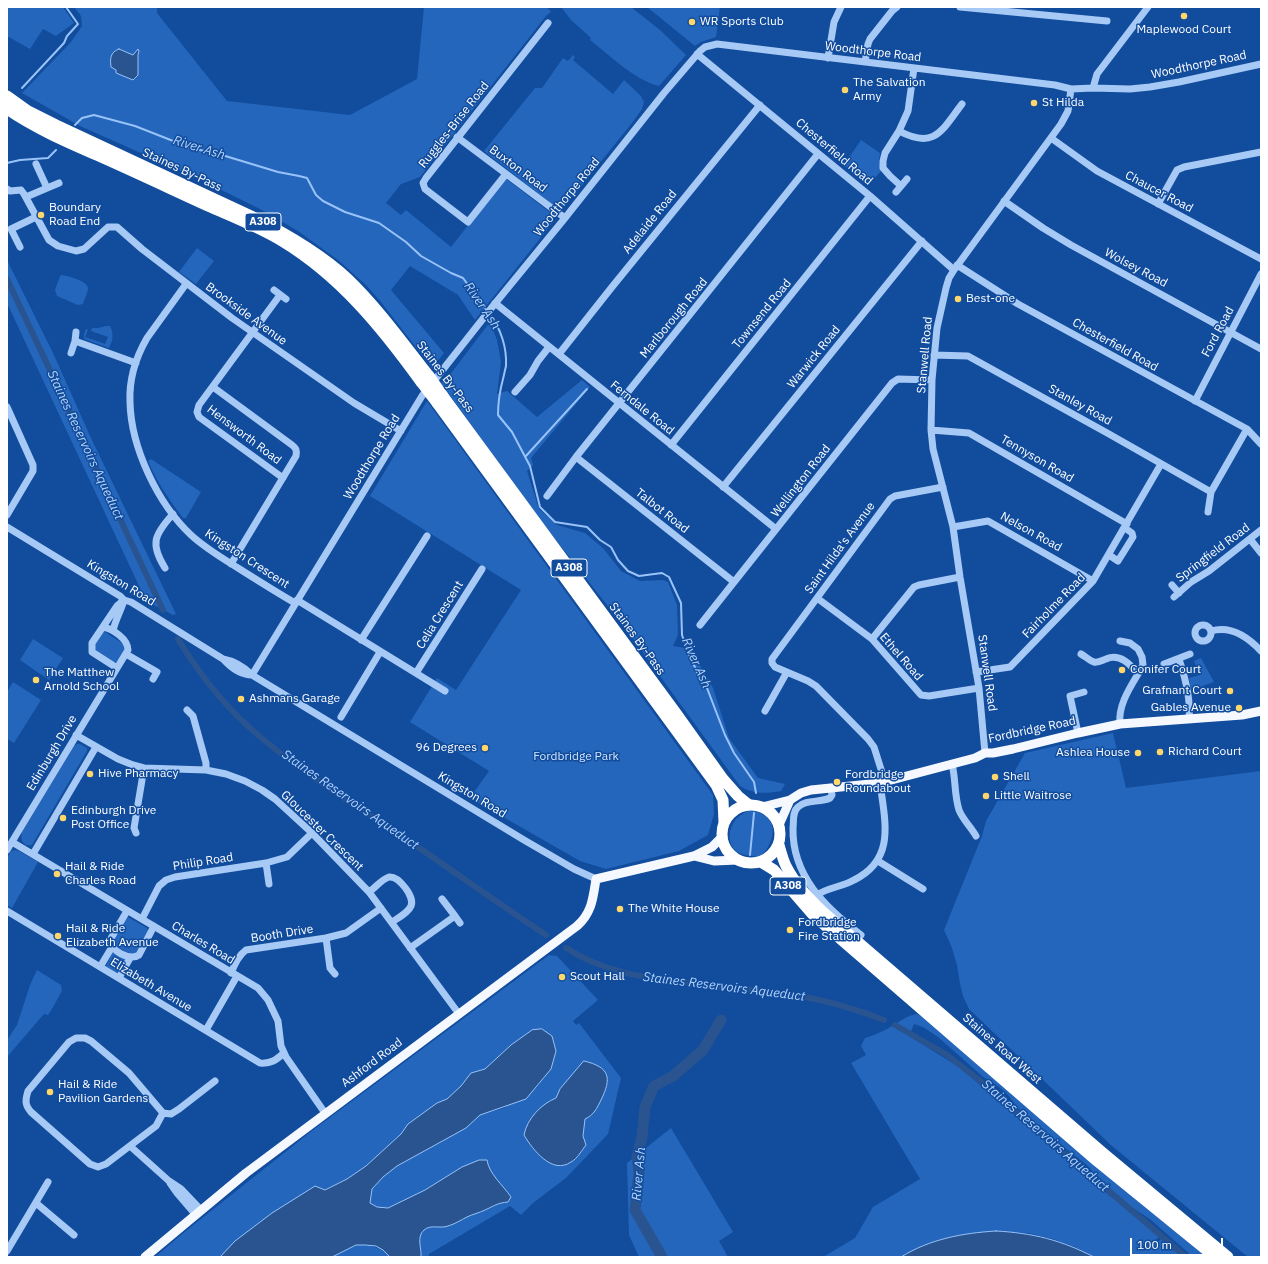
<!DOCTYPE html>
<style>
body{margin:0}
#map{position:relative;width:1268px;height:1264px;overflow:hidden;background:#114c9d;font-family:"IBM Plex Sans",sans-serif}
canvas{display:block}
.frame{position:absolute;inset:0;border:8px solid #fff;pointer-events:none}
.scale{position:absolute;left:1130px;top:1238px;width:93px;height:18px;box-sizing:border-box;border:2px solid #fff;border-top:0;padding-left:5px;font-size:12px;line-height:14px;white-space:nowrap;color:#fff;-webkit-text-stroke:3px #114c9d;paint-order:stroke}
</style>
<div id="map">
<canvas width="1268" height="1264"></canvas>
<div class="frame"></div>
<div class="scale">100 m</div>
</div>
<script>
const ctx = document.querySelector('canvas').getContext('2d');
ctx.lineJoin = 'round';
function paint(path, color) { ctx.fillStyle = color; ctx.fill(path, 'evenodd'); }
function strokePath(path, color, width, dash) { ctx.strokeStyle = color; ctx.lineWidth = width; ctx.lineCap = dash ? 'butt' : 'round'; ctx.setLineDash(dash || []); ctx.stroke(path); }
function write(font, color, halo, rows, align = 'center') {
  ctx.font = font + ' "IBM Plex Sans",sans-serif'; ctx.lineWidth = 3; ctx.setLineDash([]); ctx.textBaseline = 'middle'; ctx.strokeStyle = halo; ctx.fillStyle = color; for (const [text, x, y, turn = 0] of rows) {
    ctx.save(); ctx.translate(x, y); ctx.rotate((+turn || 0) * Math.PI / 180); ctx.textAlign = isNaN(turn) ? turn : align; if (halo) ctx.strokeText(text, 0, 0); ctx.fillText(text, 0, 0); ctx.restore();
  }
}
paint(new Path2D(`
 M7,7h56l11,16 -18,13 -13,-7 -13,20 -23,-13z
 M74,7h83v6l70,88 123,14 67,-36 7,-72h123l4,5 -5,4 -126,161 -19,7 -15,19 15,12 5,-5 45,37 54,-69 47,36 2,7 -79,99 -17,-25 -48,-29 -19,24 53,63 -12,15 -51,-66 -15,-17 -28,-25 -40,-29 -38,-22 -65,-32 -115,-51 -58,-33 49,-51 11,-16 -1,-10z
 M561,7h70l29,23 26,25 -27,31c-23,-5 -51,-32 -69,-46l1,-2 -20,-18z
 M647,7h73l-4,30 -15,5 -6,4z
 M573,55l2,2 -2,3 40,34 11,-14 17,16 3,6 -2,7 -10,14 -66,82 -10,2 -72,-56 51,-63h7l21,-30 5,3z
 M861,140l19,13 -1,7 2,11 -13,15 -24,-21z
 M197,248l17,13 -18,23 -17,-12z
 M7,260l46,93 38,85 85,176 -3,1 -27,-14 -139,-298z
 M62,275c6,1 26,6 26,13 0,5 -4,12 -5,16l-5,1 -21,-9 -2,-6 5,-14z
 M490,322l7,18 4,22 -4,32 10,-3 30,26 45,-37 8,7 -59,71 2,7 -6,6 12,38 18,16 28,8 18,15 18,23 19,10 23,-1 5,2 9,23 1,30 -5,11 18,3 22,39 16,50 29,40 27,6 -4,7c-15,3 -28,3 -41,-5l-115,-158 -91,-116 -93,-129 11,-11z
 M106,326h4c4,8 3,14 -1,22l-25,-9v-5l2,-5 2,1 -3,7 20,7 3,-7 -17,-6 1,-3h6z
 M427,401l286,394 1,19 -6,21 -29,16 -73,18 -26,-8 -110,-63 19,-27 -79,-49 27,-44 19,12 65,-100 -151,-94z
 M151,459l50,33 -15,26h-3c-14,-18 -26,-36 -35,-57z
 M105,632l20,13 1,3 -8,14h-5l-18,-10 -1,-6 8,-13z
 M33,639l30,19 -14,22 -29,-20z
 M1201,658l13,24 -23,8 -2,-12 11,-3 -6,-14z
 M13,682l28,18 -27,43 -7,-4v-47z
 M1113,733l13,55 135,-17v486h-13l-136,-111 -143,-137 -6,-13 -3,-12 -3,-19 -5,-17 -8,-18 38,-94 4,-15 39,-68z
 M77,744h3l7,4v3l-55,94c-9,2 -12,-5 -10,-13l52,-86z
 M749,810c4,1 11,2 15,5 16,10 7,32 -4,42 -6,-1 -15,-1 -21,-4 -13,-8 -11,-24 -3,-34 3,-3 8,-6 13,-9z
 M16,850l3,1 19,11 -26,46 -5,-3v-47l4,-7z
 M126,916l21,12 1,4 -12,22 -5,1 -18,-10v-6z
 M113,952l11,6 1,3 -8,12 -11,-7z
 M549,955l8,1 41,44 -25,21 3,4 3,-2 42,55 -13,56 -42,44 -33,25 -12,12 -11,-9 -81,48v3h-8c1,-8 -5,-20 3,-27 7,-6 16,-1 24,-4 7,-2 13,-6 19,-9 6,-3 12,-4 18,-7 9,-4 12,-7 23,-8l3,-6c-9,-10 -22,-22 -24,-36l-25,7 -37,23 -37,18 -11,-1 -7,-4 2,-14 11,-12 14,-11 69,-38 14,-13 24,-7 32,-20 15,-19 5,-18 -4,-15 -20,-6 -21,15 -26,24 -14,4 -10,13 -14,14 -10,3 -29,21 -7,10 -35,32 -19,13 -23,11 -9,-4 -43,27 -52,44h-65l32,-27 126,-100z
 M37,970l24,15 1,6c-5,8 -8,16 -14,24l-4,-1 -37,43v-17l10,-15 13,-40z
 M917,1014l8,4 193,166 89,73h-14l-42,-37 -18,-12 -26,-22 -14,-13 -3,-5 -7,-6 -37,-29 -29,-26 -9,-12 -9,-8 -17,-11 -44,-39 -15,-10 -9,-3 -5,12 50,31 152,130 5,2 44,37 -4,4 2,2 4,-4 22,19h-90l-19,-10 -22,-8 -25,-6 -32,-2 -23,2 -22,4 -13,3 -37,17h-78l32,-19 18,-31 47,-28 -69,-116 15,-8 -5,-9 4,-8c6,-2 12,-4 18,-7 11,-5 21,-15 34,-17z
 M671,1128l62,104 -14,9 9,16h-89l-10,-22 -2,-72z
 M356,1245c13,0 25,1 34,12h-58z`), '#2466bc');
const water = new Path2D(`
 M119,49l14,6 5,-6 1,2 -1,4v20l-5,5 -17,-7v-3l-5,-3c-1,-8 -1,-15 8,-18z
 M542,1029l10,7 4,15 -5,18 -25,30 -46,16 -14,13 -69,38 -14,11 -11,12 -2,14 7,4 11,1 37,-18 37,-23 17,-7h8c2,14 16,25 24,37l-3,5c-11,1 -14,4 -23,8 -6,3 -12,4 -18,7 -6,3 -12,7 -19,9 -8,3 -17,-2 -24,4 -8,7 -2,19 -3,27h-31l-7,-7 -7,-4 -11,-1h-9l-24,12h-112l15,-16 37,-28 43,-27 10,4 22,-11 19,-13 35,-32 7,-10 29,-21 10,-4 14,-13 10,-13 14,-4 26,-24 21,-15z
 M584,1061c26,6 28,17 17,39 -4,8 -7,15 -16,19l-2,17 3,9c-4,5 -9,14 -15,17 -19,13 -38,-12 -47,-27 3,-16 17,-31 32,-37l4,-9z
 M996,1231c37,2 65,9 98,26h-193c29,-18 62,-24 95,-26z`);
paint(water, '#295490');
strokePath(water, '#99c3f8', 1);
strokePath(new Path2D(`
 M22,88l42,-45 3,-7 11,-12 -12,-17
 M75,125l7,-7 12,-3 41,11 56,22 31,7 56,17 21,4 8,2 9,17 7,6 22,11 34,11 27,19 15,14 30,17 12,5 24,33
 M7,163l13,-3 28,-2 8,-8
 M489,314c12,14 18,34 17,52 -1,4 -2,9 -3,13 -3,11 -5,24 -5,36l14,17 18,34 10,41 15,15 32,5 13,13 11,7 7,13 10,11 11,5 23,-3 7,4 12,26 1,32 6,17 10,22 9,14 18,47 9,18 20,29 2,11
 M525,457l62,-68
 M750,855l4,-42`), '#99c3f8', 2);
strokePath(new Path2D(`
 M7,279l156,331
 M178,639c23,38 51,73 86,101 41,34 87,63 132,92 50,34 99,69 150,103
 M566,948c37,24 79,30 122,35 39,5 78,7 117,14 27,5 53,13 79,23
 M895,1025l52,30 31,24 208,178`), '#295490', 6);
strokePath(new Path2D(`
 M662,1257l-27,-47 4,-38 -2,-16 5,-19 3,-30 9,-21 19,-10 30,-26 18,-30`), '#295490', 11);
strokePath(new Path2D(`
 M960,7l147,14
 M697,54l173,142 84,74
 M828,58l6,-36 7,-15
 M865,62l3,-18 2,-5 22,-28 5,-4
 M1093,88l4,-14 51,-67
 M899,131c36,19 43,-1 63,-27
 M457,137l108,81
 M1051,138l46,33 164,88
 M36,164l11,24
 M506,174l-38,48 -43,-33 -2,-6 3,-5 122,-155
 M901,186l-11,-10 -7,-8v-7l2,-8 14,-22 9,-20 6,-43
 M7,189l3,2 11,-1 3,4 25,46 9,6 18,5 8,-2 24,-22h9l25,22 90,69 122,85 47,28
 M896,192l11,-13
 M26,197l33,-14
 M1004,201l39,27 28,17 190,104
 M1158,204l19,-34 7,-3 77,-15
 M20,247l-9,-18 25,-12
 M957,265l61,39 229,125 14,15
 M186,284l-39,54c-11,19 -18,42 -17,64 1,46 28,102 61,133 14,13 31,23 47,33 19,12 38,24 57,35
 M274,290l12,9
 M280,295l-81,110 -2,7 2,5 84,61
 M495,303l281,226
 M75,341l61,22
 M71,353l4,-12 1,-9
 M559,354l53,-67 148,-182
 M934,355l34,1 141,78 102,58 36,-63
 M213,387l79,58c4,3 5,5 4,11l-65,108
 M515,392l15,-17 8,-14 11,-14
 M1195,401l66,-127
 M7,407l26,58v6l-26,44
 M931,430l38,3 158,91
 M671,445l199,-249
 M576,457l158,125
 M723,487l199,-246
 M547,496l29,-39 242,-303
 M1208,512l3,-20
 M7,527l113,69 4,4 7,2 92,57c11,2 21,8 29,16l272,165 50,29 22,10
 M953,527l35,-6 105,60
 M1250,539l11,14
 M1109,555l9,6 15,-24 -1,-4 -7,-5
 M165,568c-15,-24 -11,-33 8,-54
 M1172,585l7,8
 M1174,597l17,-15 18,-11 52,-41
 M817,598l55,41 49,56 8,1 50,-8
 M297,600l148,91
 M1195 633a8 8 0 1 1 16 0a8 8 0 1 1-16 0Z
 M700,625l192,-242 6,-4 34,1
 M113,631c2,-11 8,-20 11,-31
 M1211,631c20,-6 37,6 50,20
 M872,639l42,-52 5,-2 41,-8
 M361,640l66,-104
 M1120,641l10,2 8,6 4,8 1,8 -5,9
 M126,654l31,18 -4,7
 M1081,654c4,2 9,7 13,8 4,1 9,-2 12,-3 14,-6 24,5 32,15 -9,15 -20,32 -18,50
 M223,659c8,9 17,16 29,16
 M1179,659c6,18 12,40 10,59
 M1164,664l26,-10
 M117,668l-25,-16v-9l25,-37 7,-6
 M976,672l34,-5 83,-86 68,-117
 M416,673l66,-104
 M252,675l170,-279 71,-90 72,-88 99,-125 36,-42 5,-4 12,-3 338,41 16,4 22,-1 37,1 20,-2 29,-5 82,-18
 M187,710l6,6 13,47v7
 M765,711l22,-39
 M341,717l39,-65
 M1078,733l-8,-37 14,-4
 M76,735l42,24 15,6 11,3 62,2 20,4 19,7 17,9 13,9 37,34 57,59 90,122
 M985,753l-6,-65 -19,-111 -7,-50 -20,-78 -2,-19 1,-50 5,-52 9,-40 3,-10 5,-8 107,-146 7,-13 3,-22
 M952,764c4,16 2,30 7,46 4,10 12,17 17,26
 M885,782l-11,-35 -6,-8 -52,-53 -8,-5 -33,-14 -3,-4v-4l118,-160 5,-3 48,-9
 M831,788l1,7 -2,3c-10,5 -24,1 -32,9 -6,5 -4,14 -5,21 -1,48 32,79 68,107
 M136,833l-2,-5 10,-60
 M12,842l246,146 10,12 10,21 3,25 5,11 39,56
 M7,850l121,-200c0,-11 -15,-21 -25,-23
 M33,854l63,-107
 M878,861l45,28
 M266,863l3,21
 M369,892c6,-4 13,-13 20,-15 10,-1 26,20 22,29 -3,7 -13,12 -19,16
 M817,895c12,-8 25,-8 37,-15 42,-21 31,-58 26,-97
 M7,911l253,152c11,1 16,-3 24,-10
 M127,911l-17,29c0,11 20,21 29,15l15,-29
 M455,916l5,7
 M142,919l17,-33 7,-6 9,-3 91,-14 21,-6 25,-24
 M326,938l4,30 5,6
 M410,948l45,-32 -13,-17
 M100,967l12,-20
 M231,973c4,-9 7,-17 15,-23l80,-12 20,-5 35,-25
 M119,978l11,-20
 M206,1030l31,-54
 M76,1038h9l6,3 38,32 34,40 -7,13 -50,38 -8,3 -8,-3 -59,-52c-6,-7 -6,-11 -3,-21l41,-49z
 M163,1113l8,1 8,-5 36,-28
 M130,1146l39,35 12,8 20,21
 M170,1183l7,10 18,21
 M36,1203l38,32
 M7,1251l41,-69`), '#a7c9f5', 7);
strokePath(new Path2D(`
 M762,807l28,-7 11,-7 10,-3 69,-7 95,-25 10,-5h8l20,-4 65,-16 42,-9 122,-9 19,-4
 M779,825l11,-25
 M694,856l20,5 24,-1
 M145,1257l101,-84 331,-247c15,-13 16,-28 19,-47l98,-23 18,-9 10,-10`), '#f5f9ff', 9);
strokePath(new Path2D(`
 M7,96l21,15 28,14 195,91c34,17 69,37 97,63 30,29 55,64 81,97
 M7,109c29,20 62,34 94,48 36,16 72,33 107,49 25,11 51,21 74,35 58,35 100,87 139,141
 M443,396l233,317 47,66 15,17 11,9
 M437,403l279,382 7,15 1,23
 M722 834a29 29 0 1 1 58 0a29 29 0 1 1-58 0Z
 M779,845c2,7 4,15 7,21 9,18 23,32 37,46l280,241 125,104
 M761,862l13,8 39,45 17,15 267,231 118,96`), '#fff', 11);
strokePath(new Path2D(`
 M429,376l14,20
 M421,382l16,21`), '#fff', 11);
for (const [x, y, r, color] of [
 [1184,16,4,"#ffd76b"],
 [692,22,4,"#ffd76b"],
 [845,90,4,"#ffd76b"],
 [1034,103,4,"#ffd76b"],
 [41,215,4,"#ffd76b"],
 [958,299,4,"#ffd76b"],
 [1122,670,4,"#ffd76b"],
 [36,680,4,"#ffd76b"],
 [1230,691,4,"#ffd76b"],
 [241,699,4,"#ffd76b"],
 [1239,708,4,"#ffd76b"],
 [485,748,4,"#ffd76b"],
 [1160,752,4,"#ffd76b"],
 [1138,753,4,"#ffd76b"],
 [90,774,4,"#ffd76b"],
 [995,777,4,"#ffd76b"],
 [837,782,4,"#ffd76b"],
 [986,796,4,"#ffd76b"],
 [63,818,4,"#ffd76b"],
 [57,874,4,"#ffd76b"],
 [620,909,4,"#ffd76b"],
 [790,930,4,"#ffd76b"],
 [58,936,4,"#ffd76b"],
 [562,977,4,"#ffd76b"],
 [50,1092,4,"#ffd76b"]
]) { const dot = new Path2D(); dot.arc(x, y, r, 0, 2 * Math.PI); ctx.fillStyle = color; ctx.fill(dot); strokePath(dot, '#114c9d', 1.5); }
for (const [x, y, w] of [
 [263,222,36],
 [569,568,36],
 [788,886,36]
]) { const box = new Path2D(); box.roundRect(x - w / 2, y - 9, w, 18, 3); ctx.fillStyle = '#114c9d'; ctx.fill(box); strokePath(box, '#fff', 1); }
write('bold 11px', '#fff', null, [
 ["A308",263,222],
 ["A308",569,568],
 ["A308",788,886]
]);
write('12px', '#fff', '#114c9d', [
 ["WR Sports Club",700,22],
 ["Maplewood Court",1184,30,"center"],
 ["The Salvation",853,83],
 ["Army",853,97],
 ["St Hilda",1042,103],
 ["Boundary",49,208],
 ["Road End",49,222],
 ["Best-one",966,299],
 ["Conifer Court",1130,670],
 ["The Matthew",44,673],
 ["Arnold School",44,687],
 ["Grafnant Court",1222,691,"right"],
 ["Ashmans Garage",249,699],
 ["Gables Avenue",1231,708,"right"],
 ["96 Degrees",477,748,"right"],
 ["Richard Court",1168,752],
 ["Ashlea House",1130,753,"right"],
 ["Hive Pharmacy",98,774],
 ["Fordbridge",845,775],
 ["Roundabout",845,789],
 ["Shell",1003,777],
 ["Little Waitrose",994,796],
 ["Edinburgh Drive",71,811],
 ["Post Office",71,825],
 ["Hail & Ride",65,867],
 ["Charles Road",65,881],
 ["The White House",628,909],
 ["Fordbridge",798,923],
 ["Fire Station",798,937],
 ["Hail & Ride",66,929],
 ["Elizabeth Avenue",66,943],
 ["Scout Hall",570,977],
 ["Hail & Ride",58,1085],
 ["Pavilion Gardens",58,1099]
], 'left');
write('12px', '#fff', '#114c9d', [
 ["Woodthorpe Road",873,52,7],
 ["Woodthorpe Road",1199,65,-12],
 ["Ruggles-Brise Road",454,125,-52],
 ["Chesterfield Road",834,152,40],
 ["Buxton Road",518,169,37],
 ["Staines By-Pass",182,170,25],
 ["Chaucer Road",1159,192,28],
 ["Woodthorpe Road",567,197,-51],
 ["Adelaide Road",650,222,-51],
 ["Wolsey Road",1136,268,28],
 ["Brookside Avenue",246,314,36],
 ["Townsend Road",762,314,-51],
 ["Marlborough Road",674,318,-51],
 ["Ford Road",1218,332,-62],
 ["Chesterfield Road",1115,345,29],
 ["Stanwell Road",925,355,-85],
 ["Warwick Road",814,357,-51],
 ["Staines By-Pass",445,377,53],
 ["Stanley Road",1080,405,29],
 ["Ferndale Road",642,408,39],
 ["Hensworth Road",244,435,37],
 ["Woodthorpe Road",372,457,-59],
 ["Tennyson Road",1037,459,30],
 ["Wellington Road",801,481,-52],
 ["Talbot Road",662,511,38],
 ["Nelson Road",1031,532,29],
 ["Saint Hilda's Avenue",840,548,-54],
 ["Springfield Road",1213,553,-37],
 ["Kingston Crescent",247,559,33],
 ["Kingston Road",121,583,31],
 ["Fairholme Road",1054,606,-46],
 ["Celia Crescent",440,615,-58],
 ["Staines By-Pass",637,639,54],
 ["Ethel Road",901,657,49],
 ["Stanwell Road",987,673,82],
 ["Fordbridge Road",1032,730,-12],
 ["Edinburgh Drive",52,753,-59],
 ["Kingston Road",472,795,31],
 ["Gloucester Crescent",322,831,44],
 ["Philip Road",203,862,-9],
 ["Booth Drive",282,934,-9],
 ["Charles Road",203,943,31],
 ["Elizabeth Avenue",151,985,31],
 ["Staines Road West",1002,1049,41],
 ["Ashford Road",372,1063,-37]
]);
write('12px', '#d0e4fe', '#114c9d', [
 ["Fordbridge Park",576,757]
]);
write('italic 13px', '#b4d3fb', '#114c9d', [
 ["River Ash",199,148,17],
 ["River Ash",482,306,56],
 ["Staines Reservoirs Aqueduct",85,445,65],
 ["River Ash",696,663,66],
 ["Staines Reservoirs Aqueduct",350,800,35],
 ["Staines Reservoirs Aqueduct",724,987,7],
 ["Staines Reservoirs Aqueduct",1045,1136,41],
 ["River Ash",639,1174,-85]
]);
</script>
